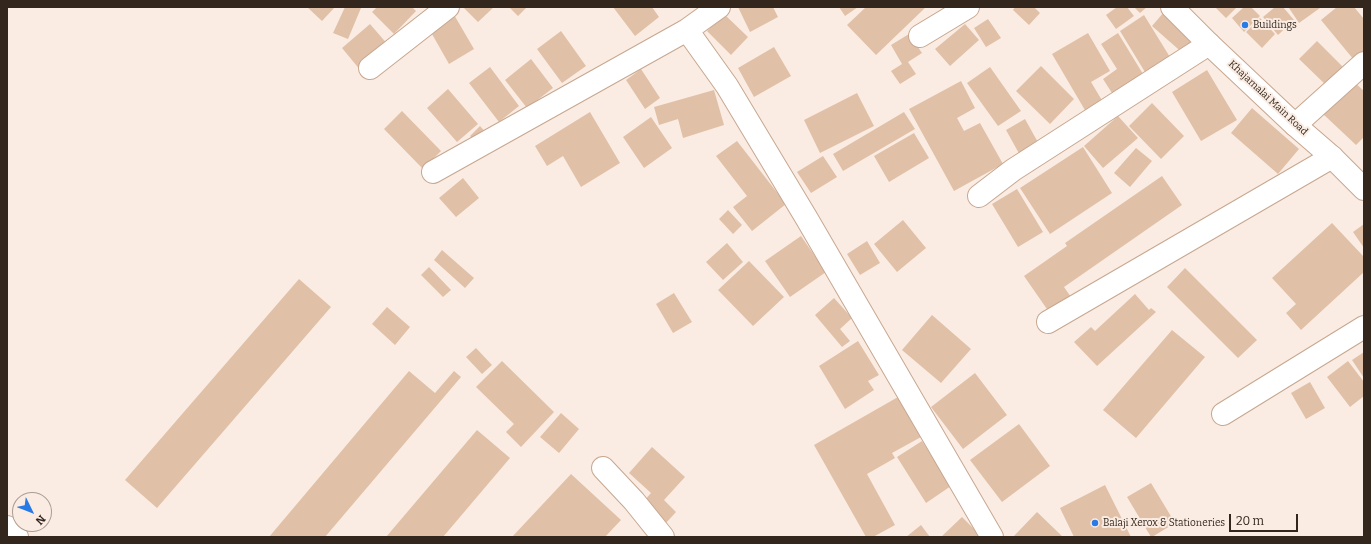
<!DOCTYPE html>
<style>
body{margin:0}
#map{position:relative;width:1371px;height:544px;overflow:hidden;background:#faece2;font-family:Bitter,serif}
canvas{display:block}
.frame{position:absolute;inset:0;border:8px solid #33271d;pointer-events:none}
.north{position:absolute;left:12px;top:492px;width:40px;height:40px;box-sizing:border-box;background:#faece2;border:1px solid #aa9d93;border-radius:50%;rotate:133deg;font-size:11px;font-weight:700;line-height:16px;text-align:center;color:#33271d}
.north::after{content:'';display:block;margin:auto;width:14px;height:18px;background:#287be6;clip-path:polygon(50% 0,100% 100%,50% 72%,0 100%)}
.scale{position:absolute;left:1229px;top:514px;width:69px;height:18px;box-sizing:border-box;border:2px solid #33271d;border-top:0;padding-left:5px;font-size:12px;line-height:14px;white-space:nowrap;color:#33271d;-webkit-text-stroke:3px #faece2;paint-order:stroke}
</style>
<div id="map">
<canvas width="1371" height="544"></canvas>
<div class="frame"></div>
<div class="north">N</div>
<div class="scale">20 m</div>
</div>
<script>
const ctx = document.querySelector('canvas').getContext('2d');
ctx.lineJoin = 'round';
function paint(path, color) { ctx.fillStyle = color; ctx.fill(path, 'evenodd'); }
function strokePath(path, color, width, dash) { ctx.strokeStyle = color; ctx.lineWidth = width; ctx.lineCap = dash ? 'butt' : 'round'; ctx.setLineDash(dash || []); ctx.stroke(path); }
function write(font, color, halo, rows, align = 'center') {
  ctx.font = font + ' Bitter,serif'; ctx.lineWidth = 4; ctx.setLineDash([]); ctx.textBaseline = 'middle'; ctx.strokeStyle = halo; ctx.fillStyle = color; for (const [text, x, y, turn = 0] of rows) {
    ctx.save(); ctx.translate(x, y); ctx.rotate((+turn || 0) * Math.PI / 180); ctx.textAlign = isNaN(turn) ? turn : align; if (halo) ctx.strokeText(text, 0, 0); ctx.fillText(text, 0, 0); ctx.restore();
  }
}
paint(new Path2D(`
 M307,7h28l-13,14z
 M345,7l16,1 -13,31 -15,-6z
 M377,7h35l4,4 -22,23 -22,-22z
 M465,7h29l-16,15 -14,-14z
 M509,7h18l-9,9z
 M613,7h39l7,10 -24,19z
 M738,7h35l5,10 -28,15z
 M839,7h19l-13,9z
 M866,7h60l-50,48 -29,-30z
 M1015,7h19l6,6 -11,12 -16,-15z
 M1117,7h10l7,9 -18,13 -10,-14z
 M1134,7h13l-7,6z
 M1215,7h22l-11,11z
 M1244,7h7l9,9 -16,16 -12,-14z
 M1275,7h8l11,13 -16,15 -15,-18z
 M1291,7h28l1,1 -21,15 -10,-15z
 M1337,7h17l10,12v32l-10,9 -33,-40z
 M1164,12l35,30 -13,14 -34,-30z
 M453,13l21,36 -25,15 -21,-37z
 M724,14l24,23 -17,18 -24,-24z
 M1144,15l29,47 -25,15 -28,-46z
 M1260,18l15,16 -13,14 -16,-16z
 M988,19l13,19 -15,9 -12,-19z
 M370,24l19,22 -28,25 -19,-23z
 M965,24l14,16 -29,26 -15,-17z
 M561,31l25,35 -24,17 -25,-34z
 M1088,33l22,38 -19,11 15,25 -17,10 -37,-63z
 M1118,33l25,41 -31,19 -9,-14 14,-10 -16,-25z
 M909,34l13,19 -14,9 8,12 -16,10 -9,-13 11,-7 -11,-19z
 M1317,41l27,27 -17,18 -28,-27z
 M774,47l17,29 -37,21 -16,-29z
 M531,59l22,29 -26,20 -22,-28z
 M1041,66l33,33 -24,25 -34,-33z
 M490,67l29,39 -20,16 -30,-39z
 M990,67l31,44 -23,15 -31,-43z
 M641,69l19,29 -15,11 -19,-29z
 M1207,70l30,50 -36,21 -29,-49z
 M961,81l14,27 -18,10 7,13 16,-8 23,41 -49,27 -45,-82z
 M1353,81l11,10v46l-8,8 -34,-32z
 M448,89l30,35 -21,18 -30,-34z
 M714,90l10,35 -41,13 -5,-19 -19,6 -5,-18z
 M857,93l17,33 -54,27 -16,-33z
 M1152,103l32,33 -23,23 -32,-33z
 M1252,108l47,41 -21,25 -47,-41z
 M402,111l39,40 -18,18 -39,-40z
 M590,112l30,51 -39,24 -18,-31 -16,10 -12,-20z
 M904,112l11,17 -72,42 -10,-17z
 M1118,116l20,22 -35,30 -19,-22z
 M651,117l21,31 -28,20 -21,-31z
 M1025,119l15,27 -19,11 -15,-27z
 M480,126l9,10 -10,9 -9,-9z
 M914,133l15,25 -40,24 -15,-26z
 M737,141l49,63 -34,27 -19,-24 14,-11 -31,-40z
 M1083,147l29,46 -62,41 -30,-46z
 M1136,148l16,13 -22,26 -16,-14z
 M823,156l14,21 -26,16 -14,-21z
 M1162,176l20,29 -118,82 7,10 -22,15 -25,-36 43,-30 -2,-3z
 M463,178l16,20 -23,19 -17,-19z
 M1017,189l26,43 -25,15 -26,-43z
 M728,210l14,15 -9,9 -14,-15z
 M903,220l23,28 -29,24 -23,-28z
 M1332,223l32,34v15l-63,58 -15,-17 10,-9 -24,-26z
 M1364,224v24l-11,-16z
 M801,236l25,36 -36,25 -25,-36z
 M867,241l13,22 -20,12 -13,-21z
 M727,243l16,19 -20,18 -17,-18z
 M442,250l32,28 -9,10 -31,-28z
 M749,261l35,36 -31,29 -35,-36z
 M429,267l22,23 -8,7 -22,-22z
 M1185,268l72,72 -19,18 -71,-71z
 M299,279l32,28 -174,201 -32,-28z
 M674,293l18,29 -19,11 -17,-29z
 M1135,294l14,16 2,-2 5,4 -59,54 -23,-24 17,-15 4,4z
 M834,298l18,20 -12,11 10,12 -8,6 -27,-32z
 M387,307l23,20 -15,18 -23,-21z
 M932,315l39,34 -30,34 -39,-33z
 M1172,330l33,27 -69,81 -33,-28z
 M858,341l21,34 -11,6 6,9 -29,19 -26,-43z
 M476,348l16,17 -10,9 -16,-17z
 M1364,352v26l-12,-18z
 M502,361l52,51 -33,35 -15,-15 8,-8 -38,-37z
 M1348,361l16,21v14l-14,11 -23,-30z
 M409,371l26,22 19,-22 7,6 -136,160h-56z
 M975,373l32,42 -44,34 -32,-42z
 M1310,382l15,26 -19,11 -15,-26z
 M898,397l23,40 -29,16 3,5 -28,16 28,51 -22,12h-7l-52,-92z
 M561,413l18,16 -20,24 -19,-16z
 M1019,424l31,42 -48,36 -32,-42z
 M477,430l33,28 -67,79h-57z
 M922,441l29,45 -25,17 -29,-46z
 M652,447l33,30 -21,23 12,12 -10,11 -23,-21 8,-9 -22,-20z
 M571,474l50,46 -16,17h-93z
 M1151,483l24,40 -23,14h-1l-24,-40z
 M1105,485l26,52h-57l-14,-29z
 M1037,512l26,25h-50z
 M962,517l20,20h-41z
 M921,525l9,12h-24z`), '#e1c0a8');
const minor = new Path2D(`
 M687,30l40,56 80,133 185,318
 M920,36l48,-29
 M370,68l78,-61
 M1295,125l69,-62
 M433,172l254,-142 32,-23
 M979,196l34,-26 196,-126
 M1048,322l284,-165
 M1223,414l141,-87
 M603,468l31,33 29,36
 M7,527l10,10`);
const major = new Path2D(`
 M1172,7l37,37 86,81 37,32 32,32`);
strokePath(minor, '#c7a790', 24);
strokePath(major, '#c7a790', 24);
strokePath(minor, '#fff', 22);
strokePath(major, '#fff', 22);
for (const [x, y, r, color] of [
 [1245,25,4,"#287be6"],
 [1095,523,4,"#287be6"]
]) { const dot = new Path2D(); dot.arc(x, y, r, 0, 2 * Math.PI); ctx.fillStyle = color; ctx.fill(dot); strokePath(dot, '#faece2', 1.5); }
write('10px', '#33271d', '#faece2', [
 ["Buildings",1253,25],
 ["Balaji Xerox & Stationeries",1103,523]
], 'left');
write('10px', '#33271d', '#faece2', [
 ["Khajamalai Main Road",1268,98,43]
]);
</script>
